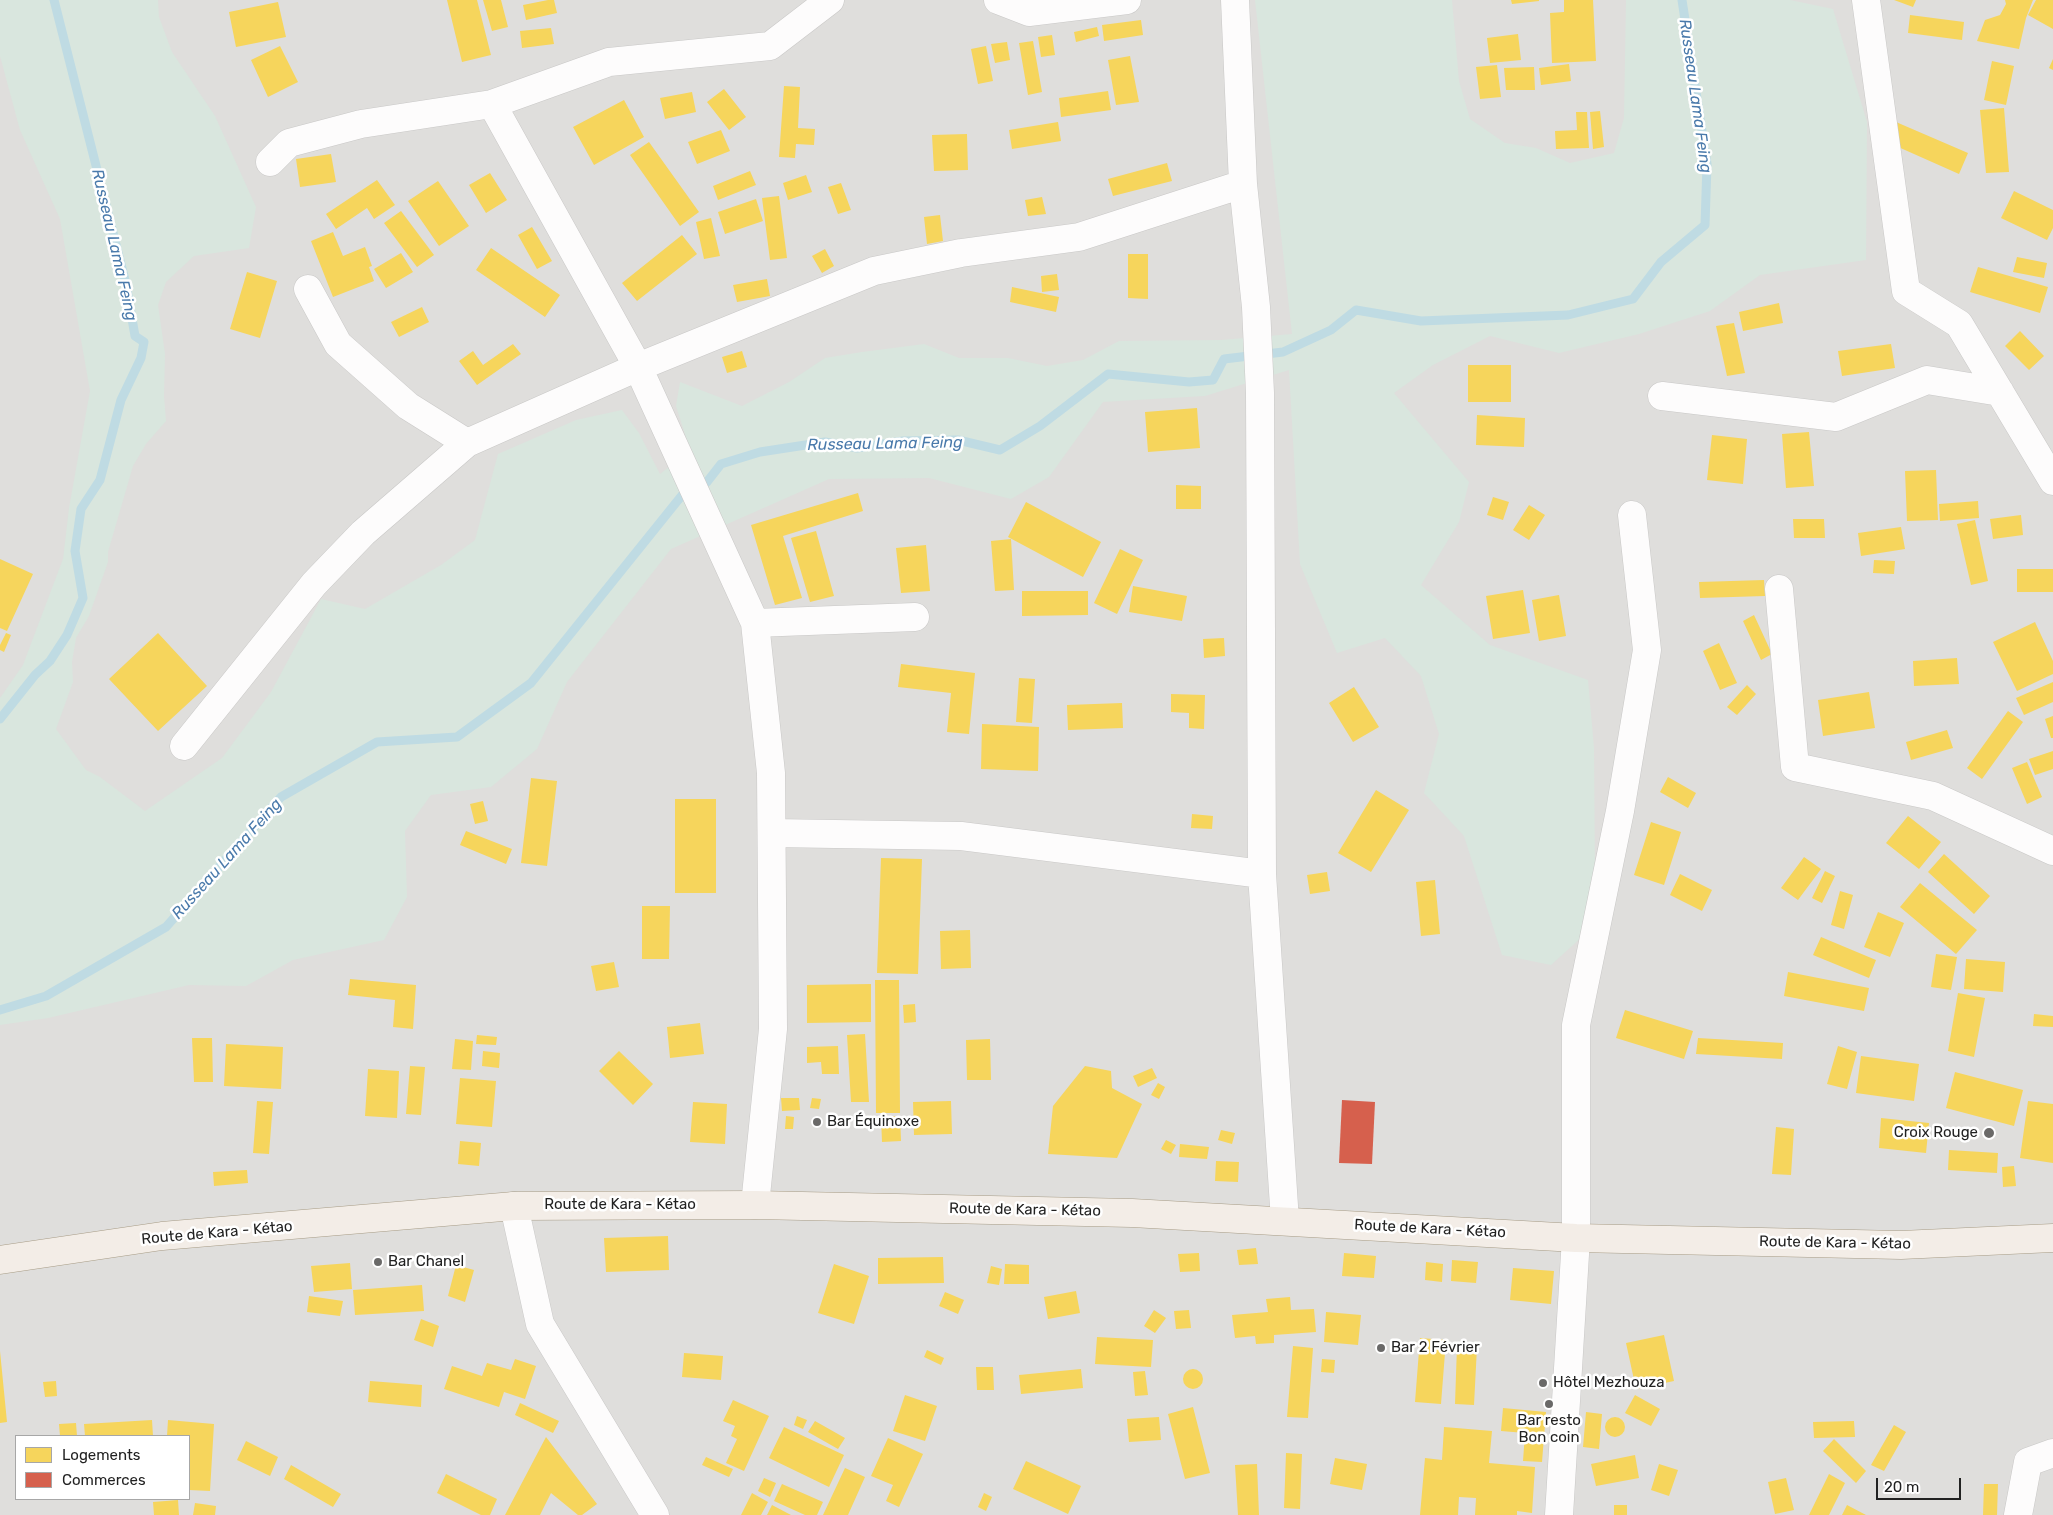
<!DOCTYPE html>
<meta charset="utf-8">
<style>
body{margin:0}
#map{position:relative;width:2053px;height:1515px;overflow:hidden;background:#f0eeeb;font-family:Rubik,sans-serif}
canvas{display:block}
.legend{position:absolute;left:15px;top:1435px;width:175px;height:65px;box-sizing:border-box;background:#fff;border:1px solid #a7a7a7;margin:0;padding:6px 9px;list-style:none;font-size:15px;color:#222}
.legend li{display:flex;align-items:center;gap:10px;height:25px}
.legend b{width:25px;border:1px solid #a7a7a7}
.scale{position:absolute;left:1876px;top:1478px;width:85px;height:22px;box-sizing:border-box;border:2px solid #222;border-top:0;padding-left:6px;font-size:15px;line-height:18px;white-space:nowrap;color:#222;-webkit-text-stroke:4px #fff;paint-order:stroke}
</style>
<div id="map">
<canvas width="2053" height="1515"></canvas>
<ul class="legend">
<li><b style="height:14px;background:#f6d55c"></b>Logements</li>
<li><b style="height:14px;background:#d6604d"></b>Commerces</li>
</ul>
<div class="scale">20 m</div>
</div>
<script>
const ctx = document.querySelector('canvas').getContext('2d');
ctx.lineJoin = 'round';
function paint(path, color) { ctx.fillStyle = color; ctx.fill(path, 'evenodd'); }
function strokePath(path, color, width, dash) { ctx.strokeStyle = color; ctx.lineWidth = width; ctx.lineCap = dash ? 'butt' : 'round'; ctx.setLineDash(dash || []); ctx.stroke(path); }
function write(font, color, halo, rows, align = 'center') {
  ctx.font = font + ' Rubik,sans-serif'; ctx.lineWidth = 5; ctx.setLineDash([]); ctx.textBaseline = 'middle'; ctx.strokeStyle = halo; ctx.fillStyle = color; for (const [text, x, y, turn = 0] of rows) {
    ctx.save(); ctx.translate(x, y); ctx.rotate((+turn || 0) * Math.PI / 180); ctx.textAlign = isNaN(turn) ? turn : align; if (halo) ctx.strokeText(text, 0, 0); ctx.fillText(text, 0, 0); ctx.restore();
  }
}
paint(new Path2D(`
 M0,0h2053v1515h-2053zM16,1436h173v63h-173z`), '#dfdedc');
paint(new Path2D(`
 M0,0h158l1,17 13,35 43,64 41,91 -7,41 -55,8 -28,26 -8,23 7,49 -1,42 2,25 -20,23 -13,22 -25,86v10l-19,54 -13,22 -4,24 1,20 -17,47 30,41 14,7 45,34 77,-53 49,-66 50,-93 44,10 76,-44 34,-25 23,-86 78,-34 46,-10 17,23 21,41 30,-24 -14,-44 4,-24 62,24 47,-24 36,-24 37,-6 62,-8 35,14h49l39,8 36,-6 36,-19 102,-1 71,-6 -37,-334h197l7,81 11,38 35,24 31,5 34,15 44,-10 10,-35 2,-118h164l43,9 34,113 -1,138 -106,15 -50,36 -71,23 -80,19 -69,-17 -57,29 -39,28 75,89 -10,40 -38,63 69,60 98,35 6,68 1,131 -12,57 -32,29 -49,-10 -38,-119 -40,-43 15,-59 -18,-58 -36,-38 -48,15 -37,-89 -11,-194 -84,26 -102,6 -54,75 -38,22 -82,-21 -100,1 -158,70 -104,133 -30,67 -46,38 -60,8 -26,36 2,66 -23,43 -91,20 -47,26 -57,-1 -141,33 -48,7v-327l23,-33 40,-106 6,-51 21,-117 -30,-172 -40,-89 -20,-74z`), '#d9e6de');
paint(new Path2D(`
 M447,0h30l14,55 -29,7z
 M483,0h18l7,27 -16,4z
 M548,0h6l3,13 -31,7 -3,-15z
 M1511,0h28v1l-27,3z
 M1564,0h29l3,61 -44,2 -2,-50 14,-1z
 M1894,0h22l-3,7z
 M2005,0h28l-7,18 -7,31 -42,-8 8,-21 15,-5 6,-11z
 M2036,0h17v29l-25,-14z
 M278,2l8,35 -50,10 -7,-35z
 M1910,15l54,7 -2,18 -54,-7z
 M1141,20l2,15 -39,6 -2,-16z
 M1097,27l2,9 -23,6 -2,-10z
 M551,28l3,16 -32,4 -2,-17z
 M1518,34l3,26 -31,3 -3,-25z
 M1052,35l3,20 -14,2 -3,-20z
 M1033,41l9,51 -14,3 -9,-52z
 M1007,42l3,18 -15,3 -4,-19z
 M280,46l18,36 -30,15 -17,-37z
 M986,46l7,35 -15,3 -7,-35z
 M1130,56l9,46 -23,3 -8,-45z
 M2053,59v11l-4,-2z
 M1992,61l22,5 -8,39 -22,-5z
 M1569,64l2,17 -30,4 -2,-17z
 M1497,65l4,32 -21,2 -4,-32z
 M1534,67l1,23h-29l-2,-22z
 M784,86l16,1 -2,41 17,1 -1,16 -18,-1 -1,14 -16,-1z
 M724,89l22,28 -17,13 -22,-28z
 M1108,91l3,19 -50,7 -2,-19z
 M692,92l4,20 -31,7 -5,-21z
 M624,100l20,37 -50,28 -21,-38z
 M2004,108l5,64 -23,1 -6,-63z
 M1600,111l4,36 -11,2 -3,-37z
 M1576,112h11l2,36 -33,1 -1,-18 22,-1z
 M1058,122l3,19 -49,8 -3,-19z
 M1896,122l72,31 -9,21 -72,-32z
 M721,130l9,21 -33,13 -9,-22z
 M967,134l1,36 -34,1 -2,-36z
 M649,142l50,70 -19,14 -50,-71z
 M331,154l5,28 -36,5 -4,-28z
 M1167,163l5,18 -59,15 -5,-17z
 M750,171l6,14 -38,15 -5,-14z
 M490,173l17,27 -21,13 -17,-28z
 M806,175l6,17 -24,8 -5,-17z
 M377,180l18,25 -21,14 -7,-11 -31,21 -10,-15z
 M438,181l31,45 -30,20 -31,-45z
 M841,183l10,27 -13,4 -10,-27z
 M2014,191l39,19v18l-6,12 -46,-22z
 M779,196l8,62 -17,2 -8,-62z
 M1042,197l4,17 -18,2 -3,-16z
 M756,199l7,22 -38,13 -7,-22z
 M401,211l33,44 -17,12 -33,-44z
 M940,215l3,26 -16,3 -3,-27z
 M711,218l9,38 -16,3 -8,-37z
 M532,227l20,34 -15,8 -19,-34z
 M333,232l10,24 22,-9 7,19 -3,1 5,14 -41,16 -22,-56z
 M682,235l15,19 -60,47 -15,-18z
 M491,248l69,47 -15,22 -69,-47z
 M825,249l9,17 -12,7 -10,-17z
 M401,253l12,19 -27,16 -12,-19z
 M1128,254h20v45l-20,-1z
 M2017,257l30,6 -3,15 -31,-6z
 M1978,267l70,20 -8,26 -70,-21z
 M247,272l30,9 -17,57 -30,-9z
 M1057,274l2,16 -17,2 -1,-16z
 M767,279l3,17 -33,6 -4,-17z
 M1012,287l47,10 -3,15 -46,-10z
 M1779,303l4,20 -40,8 -4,-19z
 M422,307l7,15 -30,15 -8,-15z
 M1734,323l11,50 -18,3 -11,-50z
 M2020,331l24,25 -15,14 -24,-24z
 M513,344l8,10 -44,31 -18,-24 14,-10 10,14z
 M1891,344l4,24 -53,8 -4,-25z
 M742,351l5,16 -20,6 -5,-16z
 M1468,365h43v37h-43z
 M1197,408l3,40 -52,4 -3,-40z
 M1477,415l48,3 -1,29 -48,-2z
 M1809,432l5,54 -28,2 -4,-54z
 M1712,435l35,4 -4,45 -36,-4z
 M1936,470l2,50 -31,1 -2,-50z
 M1176,485l25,1v23h-25z
 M858,493l5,18 -80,25 19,62 -27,7 -24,-80z
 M1493,497l16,5 -6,18 -16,-5z
 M1978,501l1,17 -39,3 -1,-17z
 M1026,502l75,40 -18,35 -75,-40z
 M1529,505l16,10 -16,25 -16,-10z
 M2021,515l2,20 -30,4 -3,-20z
 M1793,519h31l1,19h-31z
 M1975,520l13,61 -17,4 -14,-61z
 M1901,527l4,22 -44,7 -3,-23z
 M816,531l18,65 -24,6 -19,-64z
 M1011,539l3,51 -19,1 -4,-50z
 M926,545l4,46 -29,2 -5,-45z
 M1120,549l23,11 -26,54 -23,-11z
 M0,559l33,15 -26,57 -7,-3z
 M1874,560l21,1 -1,13 -21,-1z
 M2017,569h36v23h-36z
 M1764,580l1,16 -65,2 -1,-16z
 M1133,586l54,10 -5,25 -53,-9z
 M1523,590l7,43 -37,6 -7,-43z
 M1022,591h66v24l-66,1z
 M1559,595l7,41 -27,5 -7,-41z
 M1754,615l18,39 -11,6 -18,-39z
 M2035,622l18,39v13l-36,17 -24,-49z
 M6,633l5,2 -7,17 -4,-2v-5z
 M158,633l49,53 -49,45 -49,-52z
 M1224,638l1,18 -21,2 -1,-19z
 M1719,643l18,40 -17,7 -17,-39z
 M1957,658l2,26 -45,2 -1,-25z
 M901,664l74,9 -6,61 -22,-2 4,-39 -53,-6z
 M1019,678l16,1 -3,44 -16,-1z
 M2053,682v20l-29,13 -8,-17z
 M1747,685l9,9 -19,21 -10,-8z
 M1354,687l25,40 -26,15 -24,-39z
 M1869,692l6,36 -52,8 -5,-36z
 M1171,694l34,1 -1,34 -15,-1v-15l-18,-1z
 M1122,703l1,25 -55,2 -1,-25z
 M2008,711l15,11 -41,57 -15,-11z
 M2053,716v22h-2l-6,-19z
 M982,724l57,3 -1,44 -57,-2z
 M1947,730l6,18 -42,12 -5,-18z
 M2053,751v18l-18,6 -6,-16z
 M2027,762l15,35 -15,7 -15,-36z
 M1668,777l28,16 -8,15 -28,-16z
 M531,778l26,3 -10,85 -26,-3z
 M1376,790l33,20 -38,62 -33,-19z
 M675,799h41v94h-41z
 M483,801l5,20 -13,3 -5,-20z
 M1192,814l21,2 -1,13 -21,-1z
 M1908,816l33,26 -22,27 -33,-26z
 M1651,822l30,10 -17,53 -30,-10z
 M466,831l46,18 -6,15 -46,-19z
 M1944,854l46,42 -16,18 -46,-42z
 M1804,857l17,12 -23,31 -17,-12z
 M881,858l41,1 -4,115 -41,-1z
 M1825,871l10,5 -13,27 -10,-5z
 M1327,872l3,19 -20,3 -3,-19z
 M1680,874l32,16 -10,21 -32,-16z
 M1435,880l5,54 -19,2 -5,-54z
 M1920,883l57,47 -21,24 -56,-47z
 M1840,891l13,4 -9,34 -13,-4z
 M642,906h28l-1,53h-27z
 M1878,912l26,11 -14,34 -26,-10z
 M970,930l1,38 -30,1 -1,-38z
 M1821,937l55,23 -7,18 -56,-23z
 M1936,954l21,3 -6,33 -20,-3z
 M1966,959l39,3 -2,30 -39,-3z
 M614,962l5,25 -23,4 -5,-25z
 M1788,972l81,16 -5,23 -80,-15z
 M350,979l66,6 -3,44 -20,-2 2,-27 -47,-5z
 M875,980h24l1,133h-24z
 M871,984v38l-64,1v-38z
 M1958,993l27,5 -11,59 -26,-6z
 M915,1004l1,18 -12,1 -1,-18z
 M1625,1010l68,21 -9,28 -68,-21z
 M2034,1014l19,2v11l-20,-1z
 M700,1023l4,31 -34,4 -3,-31z
 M865,1034l4,68h-18l-4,-67z
 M477,1035l20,2 -1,8 -20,-1z
 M192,1038h20l1,44h-19z
 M1698,1038l85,5 -1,16 -86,-5z
 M455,1039l18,2 -2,29 -19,-1z
 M990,1039l1,41h-24l-1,-40z
 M226,1044l57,3 -2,42 -57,-3z
 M838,1046l1,28h-17l-1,-12 -14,1v-16z
 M1838,1046l19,6 -10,37 -20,-5z
 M483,1051l17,2 -1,15 -17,-2z
 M619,1051l34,33 -20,21 -34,-34z
 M1861,1056l58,8 -5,37 -58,-8z
 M410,1066l15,1 -4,48 -15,-1z
 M1085,1066l26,5 1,17 30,16 -25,54 -69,-4 5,-48z
 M1152,1068l5,10 -19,9 -5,-11z
 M368,1069l31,2 -2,47 -32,-2z
 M1955,1072l68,18 -9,36 -68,-18z
 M460,1078l36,3 -4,46 -36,-3z
 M1158,1083l7,4 -6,12 -8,-4z
 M781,1098h18l1,12 -18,1z
 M812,1098l9,1 -2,10 -9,-1z
 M257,1101l16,1 -4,52 -16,-1z
 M951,1101l1,33 -38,1 -1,-33z
 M2028,1101l25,3v59l-33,-5z
 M693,1102l34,2 -2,40 -35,-2z
 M786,1116l8,1 -1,12h-8z
 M900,1116l1,25 -19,1 -1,-25z
 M1881,1118l48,5 -3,30 -47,-5z
 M1776,1127l18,2 -3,46 -19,-1z
 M1221,1130l14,3 -3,11 -14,-4z
 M1166,1140l10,5 -5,9 -10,-5z
 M460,1141l21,2 -2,23 -21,-2z
 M1180,1144l29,3 -2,12 -28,-2z
 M1949,1150l49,3 -1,20 -49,-3z
 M1216,1161l23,1 -1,20 -23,-1z
 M2014,1166l2,20 -13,1 -1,-20z
 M247,1170l1,13 -34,3 -1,-14z
 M668,1236l1,34 -63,2 -2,-34z
 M1256,1248l2,16 -19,1 -2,-15z
 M1199,1253l1,18 -20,1 -2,-18z
 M1344,1253l32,3 -2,22 -32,-2z
 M943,1257l1,26 -66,1v-26z
 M1452,1260l26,2 -2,21 -25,-2z
 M1426,1262l17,2 -1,18 -17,-2z
 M350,1263l2,26 -38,3 -3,-26z
 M834,1264l35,12 -15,48 -36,-11z
 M1005,1264l24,1v19h-25z
 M456,1265l18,5 -9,32 -17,-6z
 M991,1266l11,3 -3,16 -12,-2z
 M1513,1268l41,3 -3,33 -41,-4z
 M422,1285l2,26 -69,4 -2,-25z
 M1076,1291l4,22 -32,6 -4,-22z
 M945,1292l19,8 -6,14 -19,-8z
 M309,1296l34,5 -3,15 -33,-4z
 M1290,1297l1,13 23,-1 2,23 -42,3v8l-18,1 -1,-8 -20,2 -3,-23 36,-3 -2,-13z
 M1154,1310l12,8 -11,15 -11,-7z
 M1189,1310l2,18 -15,1 -2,-18z
 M1326,1312l35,3 -3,30 -34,-3z
 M421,1319l18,7 -6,21 -19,-7z
 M1664,1335l10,46 -38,8 -10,-46z
 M1097,1337l56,3 -2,27 -56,-3z
 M1420,1338l26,2 -5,64 -26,-2z
 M1293,1346l20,2 -5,70 -21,-1z
 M1457,1346l20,1 -3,58 -19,-1z
 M927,1350l17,8 -3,7 -17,-8z
 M0,1351l7,71 -7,1z
 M684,1353l39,3 -2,24 -39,-3z
 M515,1359l21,7 -11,33 -21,-7 -5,15 -55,-18 8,-23 30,10 5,-13 24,7z
 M1322,1359l13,1 -1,13 -13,-1z
 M976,1367h17l1,23h-17z
 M1081,1369l2,19 -62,6 -2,-19z
 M1183 1379a10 10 0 1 1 20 0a10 10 0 1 1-20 0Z
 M1145,1371l3,24 -13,1 -2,-24z
 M56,1381l1,15 -12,1 -2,-15z
 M370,1381l52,4 -1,22 -53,-5z
 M905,1395l32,11 -12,35 -32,-10z
 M1635,1395l25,14 -9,17 -26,-13z
 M733,1400l36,16 -25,55 -18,-8 11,-24 -6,-3 4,-10 -12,-5z
 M520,1403l39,18 -6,12 -38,-18z
 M1193,1407l17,66 -25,6 -17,-65z
 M1503,1408l43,4 -4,50 -19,-1 2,-28 -24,-2z
 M1586,1412l16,2 -3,35 -16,-2z
 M797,1416l10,4 -4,9 -9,-4z
 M1159,1417l2,23 -32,2 -2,-23z
 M1605 1427a10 10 0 1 1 20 0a10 10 0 1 1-20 0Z
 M152,1420l1,16h-68l-1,-12z
 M168,1420l46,4 -4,67 -21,-1v-54h-22z
 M815,1421l30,17 -7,11 -30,-17z
 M1854,1421l1,16 -41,1 -1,-16z
 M76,1423l1,13h-17l-1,-12z
 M1894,1425l12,7 -22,39 -13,-6z
 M784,1427l60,28 -15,32 -60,-29z
 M1444,1427l48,4 -3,32 46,4 -3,46 -15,-2v4h-42l1,-17 -17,-1 -1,18h-38l5,-57 17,2z
 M546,1437l51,67 -15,11h-4l-27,-22 -11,22h-35z
 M888,1438l35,16 -24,53 -13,-6 7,-16 -22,-9z
 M1834,1439l32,32 -10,12 -33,-32z
 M246,1441l32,16 -8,19 -33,-16z
 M1286,1453l16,1 -2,55 -16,-1z
 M1635,1455l4,23 -43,8 -5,-22z
 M706,1457l27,12 -4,8 -27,-12z
 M1335,1458l32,6 -5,26 -32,-6z
 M1026,1461l55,25 -13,28 -55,-25z
 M1257,1464l2,51h-21l-3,-50z
 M1659,1464l19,6 -9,26 -18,-6z
 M291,1465l50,29 -8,13 -49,-28z
 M845,1468l20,9 -17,38h-25z
 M446,1474l51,25 -7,16h-9l-44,-22z
 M1829,1474l16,9 -16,32h-20z
 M764,1478l12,5 -6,14 -12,-6z
 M1786,1478l8,32 -19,4 -7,-32z
 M782,1484l41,18 -6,13h-12l-31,-14z
 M1984,1484h14l-1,31h-14z
 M752,1493l16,9 -7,13h-20z
 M984,1493l8,4 -6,14 -8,-4z
 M178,1500l1,15h-25l-1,-13z
 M195,1503l21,3 -1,9h-22z
 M772,1505l19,10h-24z
 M1614,1505h13v10h-13z
 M1847,1505l19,10h-24z`), '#f6d55c');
paint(new Path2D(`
 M1342,1100l33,2 -3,62 -33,-1z`), '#d6604d');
strokePath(new Path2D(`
 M0,719l35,-44 15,-14 17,-26 16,-37 -8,-47 6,-42 19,-29 21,-80 20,-42 3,-16 -9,-6 -9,-52 -72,-284
 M0,1010l46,-14 120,-69 115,-130 96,-55 80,-5 74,-54 152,-189 24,-12 14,-18 39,-12 65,-10 32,6 46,-7 55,-1 42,10 40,-24 68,-52 81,8 24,-2 11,-21 59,-7 48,-22 25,-20 65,11 147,-6 65,-16 28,-37 44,-37 2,-61 -25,-164`), '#bfdbe3', 9);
const minor = new Path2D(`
 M998,0l31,12 98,-12
 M1235,0l8,184 13,123 4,86 2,481 23,347
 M1866,0l40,291 53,33 94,157
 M270,162l19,-19 72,-19 131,-20
 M308,289l30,55 70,62 59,37 171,-76 236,-96 87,-18 118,-16 164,-53
 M1662,396l174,21 91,-37 73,12
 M1779,589l16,178 138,29 120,55
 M755,623l160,-6
 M184,746l130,-162 49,-51 104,-90
 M772,833l189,3 301,38
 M755,1205l18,-176 -2,-256 -16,-150 -117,-256 -146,-263 117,-42 161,-16 60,-46
 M514,1206l26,118 115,191
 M1559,1515l17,-277v-213l44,-214 27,-161 -15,-135
 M2018,1515l10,-53 25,-9`);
const major = new Path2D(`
 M0,1260l162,-24 352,-30 241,-1 377,8 444,25 325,7 152,-7`);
strokePath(minor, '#c9c8c7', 29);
strokePath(major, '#a79c86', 29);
strokePath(minor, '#fdfcfc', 28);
strokePath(major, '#f3ede7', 28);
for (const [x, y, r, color] of [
 [817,1122,5,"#6a6968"],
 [1989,1133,6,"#6a6968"],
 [378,1262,5,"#6a6968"],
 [1381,1348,5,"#6a6968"],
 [1543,1383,5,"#6a6968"],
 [1549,1404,5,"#6a6968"]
]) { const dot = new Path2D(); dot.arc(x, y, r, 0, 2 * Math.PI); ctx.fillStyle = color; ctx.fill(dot); strokePath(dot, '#fff', 2); }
write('15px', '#222', '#fff', [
 ["Bar Équinoxe",827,1122],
 ["Croix Rouge",1978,1133,"right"],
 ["Bar Chanel",388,1262],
 ["Bar 2 Février",1391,1348],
 ["Hôtel Mezhouza",1553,1383],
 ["Bar resto",1549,1421,"center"],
 ["Bon coin",1549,1438,"center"]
], 'left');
write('15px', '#222', '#fff', [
 ["Route de Kara - Kétao",620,1205],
 ["Route de Kara - Kétao",1025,1210,1],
 ["Route de Kara - Kétao",1430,1229,3],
 ["Route de Kara - Kétao",217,1233,-5],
 ["Route de Kara - Kétao",1835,1243,1]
]);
write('italic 16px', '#4a7aab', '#fff', [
 ["Russeau Lama Feing",1695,96,82],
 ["Russeau Lama Feing",114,245,77],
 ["Russeau Lama Feing",885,444,-1],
 ["Russeau Lama Feing",227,859,-48]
]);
</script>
